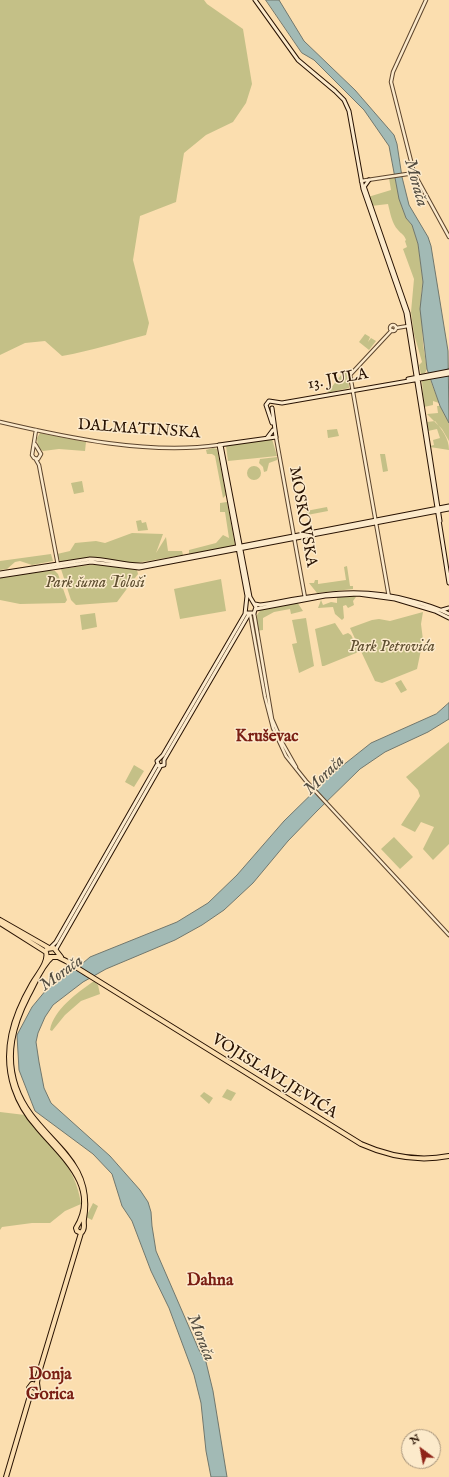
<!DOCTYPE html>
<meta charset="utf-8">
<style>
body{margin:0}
#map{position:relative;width:449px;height:1477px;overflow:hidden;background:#fbdeaf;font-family:"IM FELL English",serif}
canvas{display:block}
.north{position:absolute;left:401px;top:1429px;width:40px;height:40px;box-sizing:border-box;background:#fceacb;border:1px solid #a7947b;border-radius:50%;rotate:328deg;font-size:11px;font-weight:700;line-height:16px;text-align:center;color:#281202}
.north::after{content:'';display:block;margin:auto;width:14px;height:18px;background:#8f2418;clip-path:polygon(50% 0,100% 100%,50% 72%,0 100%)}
</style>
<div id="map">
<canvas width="449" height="1477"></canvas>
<div class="north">N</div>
</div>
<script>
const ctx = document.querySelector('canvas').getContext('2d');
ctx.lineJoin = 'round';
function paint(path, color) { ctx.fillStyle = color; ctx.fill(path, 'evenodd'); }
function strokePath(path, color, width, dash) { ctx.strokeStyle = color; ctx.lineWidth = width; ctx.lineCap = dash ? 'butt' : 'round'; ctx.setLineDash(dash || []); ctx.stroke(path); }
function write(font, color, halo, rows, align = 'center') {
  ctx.font = font + ' "IM FELL English",serif'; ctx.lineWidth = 3; ctx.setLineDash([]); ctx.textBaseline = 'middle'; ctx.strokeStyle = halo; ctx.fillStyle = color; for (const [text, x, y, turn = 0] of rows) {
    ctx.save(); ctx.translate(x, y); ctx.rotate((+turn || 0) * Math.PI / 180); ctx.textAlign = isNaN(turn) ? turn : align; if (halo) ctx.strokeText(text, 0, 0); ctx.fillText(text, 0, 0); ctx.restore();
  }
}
paint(new Path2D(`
 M0,0h204l3,4 36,25 9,55 -6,19 -13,19 -27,13 -22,18 -8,49 -36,14 -7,44 16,63 -3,12c-28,7 -55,16 -84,21l-17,-15 -20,2 -25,12z
 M389,178h6l6,26 5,14 6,7 6,19 5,38 -2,13 2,49 4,25 -2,4 -4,1 -2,-9 3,-3 -8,-28 -3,-22 3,-33 -11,-30 4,-2 -2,-6 1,-1c-2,-6 -5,-6 -8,-10 -6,-6 -8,-18 -10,-26l-17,2 -3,-9 23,-7z
 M365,334l5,3 -2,5 3,-4 5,3 -7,9 -10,-8z
 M345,370l3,4 1,14 -22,5z
 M430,379l9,24 -6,-2v4l-9,2 -2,-26z
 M437,406h3l9,17v18l-7,-12 -15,-15 11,-1z
 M435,421c7,9 14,17 14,29l-19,-3v-1l4,-1 -1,-5 7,-2 -3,-9 -9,2 -1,-9z
 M337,429l2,7 -11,2 -1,-8z
 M40,433l46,9 -1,9 -26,-2 -16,2 -5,-3 -1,-10z
 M272,439l5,17 -49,5 -2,-15z
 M213,448l4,1 9,46 -3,3 -8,-42 -3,-2h-5l-1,-4z
 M380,454h5l3,17 -5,1z
 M277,457v3l-8,3 -2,8 -3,1 -1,-5 -4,-4 1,-4z
 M247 473a7 7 0 1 1 14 0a7 7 0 1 1-14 0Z
 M82,481l2,11 -10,2 -3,-11z
 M227,502l8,43 -2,2 -44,7v-4l27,-7 7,-8 6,3 -4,-26h-5v-9z
 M327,507l1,4 -21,4 -1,-4z
 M141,520l1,3 4,-1 2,8 -10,1 -2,-10z
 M132,533l31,1 -7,19 10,-16 2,14h14l1,4 -53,9 -31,-6 -38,5 -4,-9 13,-3 5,-8 21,-2 9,2z
 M51,554l2,7 -21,4 -12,-4 -5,1 -8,7 -7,1v-9z
 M97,564l40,6 1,4 -21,28 -41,3 -5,-5 -10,-31z
 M347,566l3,20h3v3l-36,4 -8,-10h5l1,-3h3v4l28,-4 -2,-13z
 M47,571h8l3,3 9,26 -2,3 -45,1 -20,-4v-23z
 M221,579l5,32 -46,8 -6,-30z
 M354,595l2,2 -3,4 1,4 -6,3 -2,-3 -3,1 1,12 -2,2 -7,-6 -2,-7 -15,1 3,-8 2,5 8,-3 6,1v-7z
 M297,602l6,9 -12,3 -1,-5 -16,3 -11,6v12l-7,1 1,-16 5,-7z
 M423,612l-2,12 2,16 -6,29 -35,14 -7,-2 -25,-53 22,-8 7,-1 11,2z
 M95,613l2,14 -15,3 -2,-15z
 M306,618l8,48 -15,7 -7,-29 5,-1 -5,-23z
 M335,623l8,12 5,-2 3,2 8,15 -3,3 -32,13h-2l-7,-37z
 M401,680l6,10 -6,3 -6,-10z
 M449,742v102l-16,16 -10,-11 11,-22 -13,-5 -6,10 -14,-7 19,-29 -2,-6 -12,-13z
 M134,765l10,6 -10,16 -9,-5z
 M394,837l19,20 -13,12 -19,-20z
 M94,981l4,4 2,9 -19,7 -16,14 -13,16 -2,-1c4,-21 27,-37 44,-49z
 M227,1089l9,4 -5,8 -9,-4z
 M204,1092l9,6 -4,6 -9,-8z
 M0,1112l25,3c24,29 51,50 56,89l-16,7 -15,12h-18l-30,4 -2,3z
 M93,1203l5,3 -6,14 -6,-3z`), '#c4c087');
const water = new Path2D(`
 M266,0h13l25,41 51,49 39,45 3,9 5,33 7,28 19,32 3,9 17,105 1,72 -9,-17 -13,-37 -7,-60 3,-27 -5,-38 -6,-19 -6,-7 -7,-19 -10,-53 -25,-36 -50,-50 -12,-7z
 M449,703v16l-21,13 -43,20 -25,17 -43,42 -29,30 -35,42 -29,27 -22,15 -27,15 -69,29 -23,13 -30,23 -8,12 -7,16 -2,9 3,20 5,26 7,15 59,53 30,34 8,12 3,10 1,14 4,25 43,99 7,12 7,29 14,86h-16l-5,-26 -5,-48 -7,-28 -25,-67 -18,-37 -19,-50 -10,-15 -10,-32 -19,-20 -58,-43 -16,-41 -2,-35 15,-28 19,-23 25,-15 14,-12 87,-35 31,-19 29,-28 47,-54 48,-47 39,-31 65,-29z`);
paint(water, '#a2bab5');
strokePath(water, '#71776d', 1);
const tertiary = new Path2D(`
 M426,0l-33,72 -2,10 23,91 35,64
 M361,181l53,-8
 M390 328a3 3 0 1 1 6 0a3 3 0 1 1-6 0Z
 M396,328l12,-2
 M0,422c68,16 149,33 219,23
 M276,437l29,161
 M35,444l6,10 -3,5 -4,-1 -2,-3 4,-25
 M35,458l4,7 19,100
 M389,597l-39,-222 42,-45
 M254,613l18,106 11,25 13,23
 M250,614l15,83 8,31 13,28 20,25 143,154`);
const secondary = new Path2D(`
 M255,0l43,60 37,31 9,9 5,11 14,78 43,124 43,270
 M364,186l44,127 32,208
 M364,187l5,-7
 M408,379l41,-8
 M272,423l-6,-18 3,-4 13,2 167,-29
 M267,438l6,-8
 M221,445l29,152 6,10 -2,6h-7
 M0,573l90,-14c18,0 35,7 53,6l306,-59
 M0,576l91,-14 48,6 310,-59
 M255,604l5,1c55,-9 95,-20 152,-4 12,3 25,7 37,13
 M256,609l69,-13 33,-2 37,5 40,12 14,7
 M442,610l7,-2
 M249,614l-85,146v5l-5,1 -2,-5 6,-6 82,-141 2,-18 -28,-151 57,-8 -4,-29
 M51,947l5,-5 101,-177
 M56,949l104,-182`);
const primary = new Path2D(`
 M0,920l49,28
 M0,923l46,29c3,10 -9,23 -14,32 -19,33 -30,67 -18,104 5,15 13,28 23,39 23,28 65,60 39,101l1,3 4,2c5,-4 2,-8 3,-14 11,-65 -50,-79 -68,-132 -11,-32 -3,-62 12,-91 7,-12 13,-30 24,-39
 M47,949l7,-1 7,9
 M49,957h9l8,4 295,183c29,13 57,18 88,12
 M30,1391l4,2 4,-3 -1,-7 1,-7 43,-143
 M6,1477l23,-78v-11l3,-4 5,1`);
strokePath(tertiary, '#5d452d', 4.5);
strokePath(secondary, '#281202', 5);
strokePath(primary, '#281202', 6);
strokePath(tertiary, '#fceacb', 2.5);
strokePath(secondary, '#fceacb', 3);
strokePath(primary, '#fbdeaf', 4);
write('16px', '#281202', '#fceacb', [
 ["13. JULA",338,380,-10],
 ["DALMATINSKA",139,430,4],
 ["MOSKOVSKA",302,517,80],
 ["VOJISLAVLJEVIĆA",274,1077,32]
]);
write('italic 16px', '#5f4f31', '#fceacb', [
 ["Park šuma Tološi",95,584],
 ["Park Petrovića",392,648]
]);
write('italic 17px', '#534d41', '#fceacb', [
 ["Morača",415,183,74],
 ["Morača",325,776,-44],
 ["Morača",62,974,-36],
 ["Morača",200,1338,68]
]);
write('bold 17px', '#7a1f14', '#fceacb', [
 ["Kruševac",267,738],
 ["Dahna",210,1282],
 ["Donja",50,1376],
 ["Gorica",50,1396]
]);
</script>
